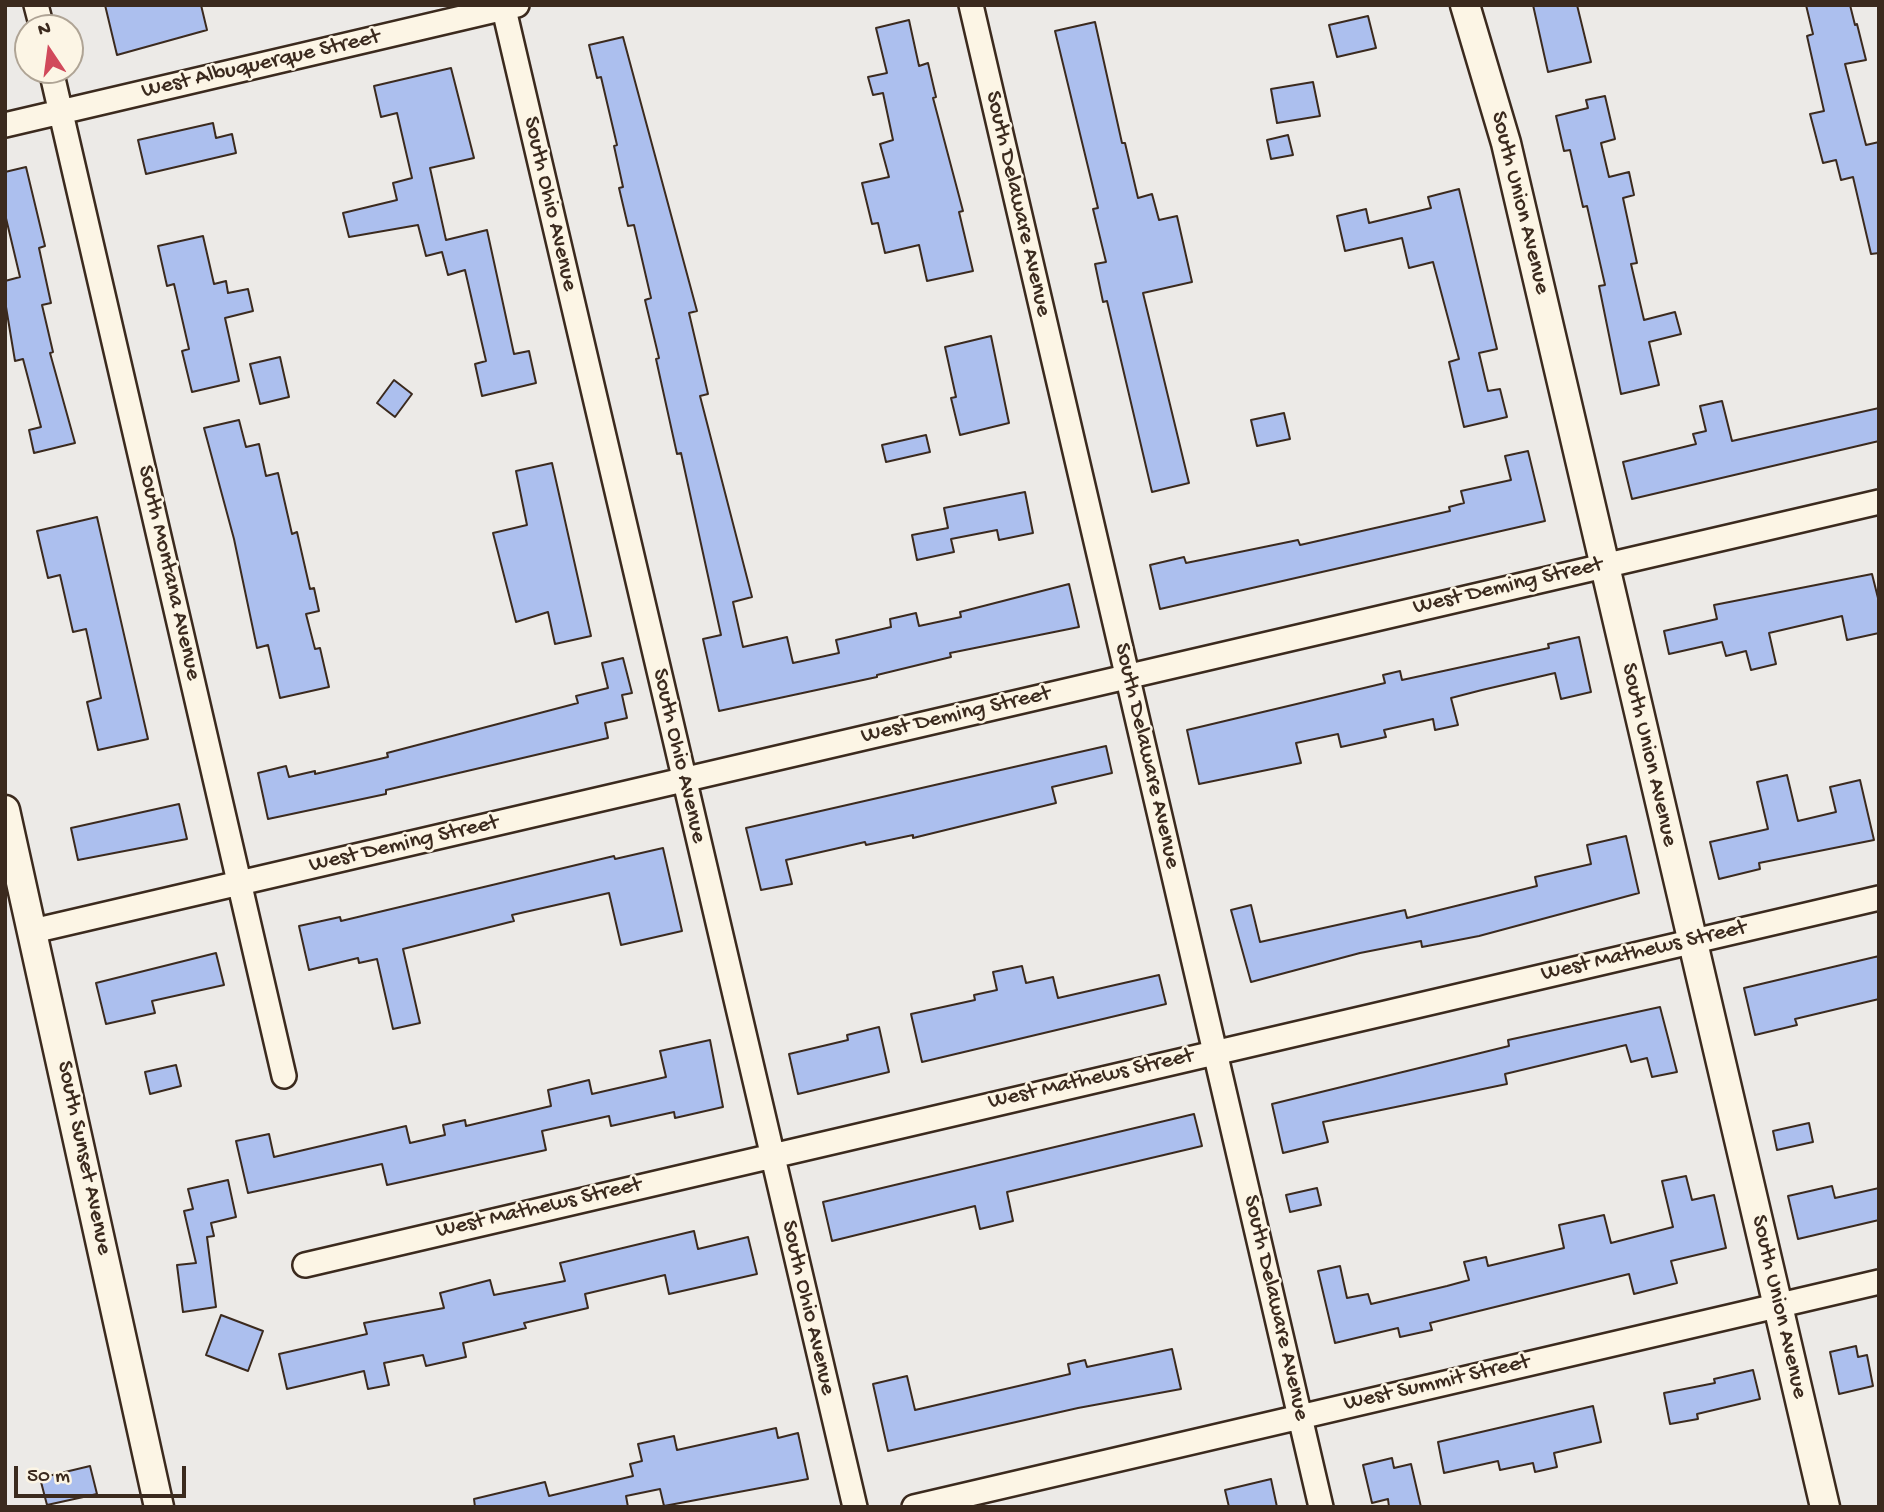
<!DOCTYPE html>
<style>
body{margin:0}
#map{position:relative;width:1884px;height:1512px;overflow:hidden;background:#eceae7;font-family:"Gochi Hand",sans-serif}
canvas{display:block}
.frame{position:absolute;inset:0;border:7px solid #3b2a1e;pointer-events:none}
.north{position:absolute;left:14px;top:14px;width:70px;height:70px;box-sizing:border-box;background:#fcf5e5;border:2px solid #afa495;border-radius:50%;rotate:347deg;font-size:19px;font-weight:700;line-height:28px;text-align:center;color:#3b2a1e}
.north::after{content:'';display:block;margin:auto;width:24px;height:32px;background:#d1495b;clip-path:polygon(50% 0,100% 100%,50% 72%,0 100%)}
.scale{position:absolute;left:14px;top:1466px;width:172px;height:32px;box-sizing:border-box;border:4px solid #3b2a1e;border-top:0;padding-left:9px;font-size:21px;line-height:24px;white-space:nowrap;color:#3b2a1e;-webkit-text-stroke:5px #fcf5e5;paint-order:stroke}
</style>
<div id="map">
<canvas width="1884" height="1512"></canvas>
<div class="frame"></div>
<div class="north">N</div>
<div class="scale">50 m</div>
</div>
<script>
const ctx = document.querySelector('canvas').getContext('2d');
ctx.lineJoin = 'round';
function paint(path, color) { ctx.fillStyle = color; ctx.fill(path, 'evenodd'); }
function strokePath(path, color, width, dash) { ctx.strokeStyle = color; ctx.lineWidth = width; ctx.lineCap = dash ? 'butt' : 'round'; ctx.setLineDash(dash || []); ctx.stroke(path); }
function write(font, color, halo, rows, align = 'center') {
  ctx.font = font + ' "Gochi Hand",sans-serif'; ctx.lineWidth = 5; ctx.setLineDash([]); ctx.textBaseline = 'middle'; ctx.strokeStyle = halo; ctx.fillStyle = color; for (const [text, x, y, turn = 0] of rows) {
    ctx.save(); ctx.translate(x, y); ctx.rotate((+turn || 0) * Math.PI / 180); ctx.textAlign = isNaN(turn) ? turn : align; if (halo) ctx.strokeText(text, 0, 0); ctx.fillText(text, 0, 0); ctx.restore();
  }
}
const building = new Path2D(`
 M105,5h96l6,25 -90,25z
 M1533,5h44l14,57 -43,10z
 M1806,5h44l5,20 2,-1 9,36 -21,4 21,81 13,-3v111l-8,1 -18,-77 -12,3 -5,-20 -13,3 -13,-49 14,-3 -17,-75 6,-2z
 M1368,16l8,32 -39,9 -8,-32z
 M909,20l10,46 9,-3 8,34 -3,1 30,113 -4,1 14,59 -46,10 -8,-36 -34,8 -7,-30 -6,1 -10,-41 27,-6 -9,-33 13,-4 -10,-47 -10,2 -5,-18 19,-4 -11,-45z
 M1095,22l27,121h3l13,55 14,-4 7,26 18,-4 15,66 -49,11 46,190 -37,9 -45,-191 -4,1 -8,-38 11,-2 -13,-53 5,-1 -43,-177z
 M623,37l74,274 -8,2 19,81 -8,2 52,201 -19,5 10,45 44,-10 6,26 46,-10 -3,-13 55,-13 -1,-8 26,-6 3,13 42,-9 -1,-5 109,-28 10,43 -129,26 1,4 -74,18v2l-158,34 -16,-72 18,-4 -40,-182 -4,1 -21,-95 3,-1 -14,-58 6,-2 -17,-73 -6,1 -9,-38 4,-1 -9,-41 3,-1 -16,-68 -4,1 -8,-33z
 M451,68l23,90 -44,10 16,72 41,-10 27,124 15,-3 7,32 -54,13 -7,-32 11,-3 -21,-91 -17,5 -6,-23 -16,4 -8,-31 -69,12 -6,-24 54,-13 -4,-17 19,-5 -15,-65 -16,4 -7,-31z
 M1313,82l7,34 -43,7 -6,-34z
 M1605,96l10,43 -14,4 8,34 20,-5 5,23 -11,3 14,65 -6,1 13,56 31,-8 6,22 -32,8 10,43 -38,9 -22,-108 6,-1 -18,-79 -4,1 -13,-57 -6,1 -8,-35 32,-8 -2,-8z
 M213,123l3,15 16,-4 4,19 -90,21 -8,-34z
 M1288,135l5,20 -22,4 -4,-19z
 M26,167l19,79 -6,2 12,55 -9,2 11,47 -3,1 25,90 -41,10 -5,-23 12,-3 -18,-68 -8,2 -10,-60v-20l15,-4 -15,-63v-42z
 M1459,189l38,160 -18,4 9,38 12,-2 7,28 -43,10 -15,-65 10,-3 -26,-97 -24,6 -7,-30 -57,13 -8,-35 29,-7 3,14 62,-15 -3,-11z
 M203,236l11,48 12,-3 2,12 20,-4 5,22 -28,7 14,63 -47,11 -10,-41 7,-2 -15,-65 -7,2 -9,-40z
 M991,336l18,87 -49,12 -9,-37 5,-1 -11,-50z
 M280,357l9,40 -29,7 -10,-40z
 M394,380l18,14 -17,23 -18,-14z
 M1722,401l10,40 147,-33v33l-247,58 -9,-37 73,-18 -3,-10 13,-3 -6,-25z
 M1284,413l6,26 -33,7 -6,-26z
 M239,420l7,27 13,-3 7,32 12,-3 14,61 5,-2 13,57 4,-1 5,23 -13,3 9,35 5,-1 9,39 -49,11 -12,-53 -11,3 -23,-109 -30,-111z
 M926,435l4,17 -44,10 -4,-17z
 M1528,451l17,70 -385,88 -10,-44 34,-8 2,6 112,-23 2,5 150,-34 -1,-4 15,-4 -3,-12 50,-11 -6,-24z
 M552,463l39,173 -36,8 -7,-32 -32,10 -23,-89 34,-8 -11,-54z
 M1025,492l8,41 -34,7 -2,-10 -46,9 3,13 -37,8 -5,-25 36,-7 -4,-20z
 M97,517l51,222 -50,11 -11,-48 14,-4 -15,-69 -13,3 -13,-57 -12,3 -11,-47z
 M1872,574l7,28v31l-32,7 -5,-24 -73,17 7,31 -25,6 -5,-19 -20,5 -4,-14 -53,12 -5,-23 53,-12 -3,-14z
 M1579,637l12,55 -30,7 -6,-26 -73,17 -31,8 7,27 -23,5 -2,-11 -49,11 2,7 -45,10 -3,-13 -42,9 5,20 -102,21 -12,-54 198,-47 -2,-8 17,-4 2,9 147,-32 -1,-4z
 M623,658l9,35 -10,2 5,23 -22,5 3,15 -222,52v4l-118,25 -10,-46 28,-7 3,11 26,-6v3l73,-17 -1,-4 191,-50 -2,-7 32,-8 -6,-25z
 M1106,746l6,27 -60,14 4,16 -143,35v-3l-47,10 -1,-3 -79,18 6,24 -31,6 -15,-62z
 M1787,775l11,46 38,-9 -6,-25 30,-7 14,60 -115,23 1,6 -41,10 -9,-37 58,-13 -11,-47z
 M179,804l8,35 -109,21 -7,-32z
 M1626,836l13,57 -160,43 -57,11 -1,-6 -61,12 -109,29 -20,-72 20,-5 9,37 145,-32 2,8 130,-32 -2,-9 56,-13 -4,-19z
 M663,848l19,83 -61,14 -12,-52 -97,22 2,6 -111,28 17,74 -27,6 -16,-70 -18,4 -1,-5 -49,12 -10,-44 41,-9 1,4 273,-65 1,3z
 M216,953l8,32 -72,16 3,12 -49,11 -10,-41z
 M1879,956v43l-84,20 2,6 -42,10 -11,-47z
 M1022,966l4,17 27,-6 5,21 101,-23 7,29 -244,58 -11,-48 64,-14 -1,-5 23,-5 -4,-18z
 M1660,1007l17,65 -25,5 -5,-19 -16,4 -5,-17 -121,29 2,10 -184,38 5,20 -45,11 -11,-49 237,-58 -1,-6z
 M879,1027l10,45 -91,22 -9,-40 59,-14 -1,-5z
 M710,1040l13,67 -48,11 -1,-6 -63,14 -2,-10 -67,15 4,19 -159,35 -5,-21 -134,29 -12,-52 33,-7 5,23 132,-31 4,17 35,-8 -2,-10 22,-5 1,6 85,-20 -3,-16 41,-10 3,14 74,-17 -6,-26z
 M176,1065l5,21 -31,8 -5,-22z
 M1194,1114l8,32 -195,46 6,29 -33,8 -5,-23 -143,35 -9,-39z
 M1809,1123l4,19 -36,8 -4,-19z
 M1686,1176l6,24 22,-5 12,53 -55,13 6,22 -43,11 -5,-20 -199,49 2,7 -32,7 -2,-9 -63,15 -17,-72 22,-5 7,32 21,-4 3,10 76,-18 22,-6 -5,-18 22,-5 2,9 76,-18 -5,-23 45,-10 7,28 62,-16 -11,-46z
 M228,1180l8,37 -25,6 3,13 -7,1 9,70 -33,5 -6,-47 19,-2 -12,-52 9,-2 -5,-20z
 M1832,1186l3,12 44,-10v32l-81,19 -10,-43z
 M1317,1188l4,17 -31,7 -4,-17z
 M694,1231l4,18 50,-12 9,37 -88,20 -4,-19 -80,19 3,14 -64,15 2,5 -63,15 3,14 -40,9 -3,-11 -39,8 5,22 -21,4 -4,-18 -77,18 -8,-35 88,-20 -3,-11 80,-15 -4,-15 50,-13 4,15 71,-14 -5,-18z
 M221,1315l42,16 -15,40 -42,-16z
 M1856,1346l2,11 9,-2 6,31 -34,8 -9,-42z
 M1172,1349l9,40 -103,19 -190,43 -15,-67 34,-8 8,34 155,-36 -2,-10 17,-4 2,7z
 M1753,1370l7,29 -63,15 1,5 -28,5 -6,-31 51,-10 -1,-4z
 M1593,1406l8,36 -47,11 3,14 -22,5 -2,-9 -33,7 -2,-9 -54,12 -6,-31z
 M776,1428l2,10 20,-5 10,46 -144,27 -4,-17 -34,7 2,11h-153l-1,-8 71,-17 4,14 84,-20 -3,-12 12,-3 -4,-17 36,-8 3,14z
 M1392,1458l2,10 17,-4 10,43h-32l-1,-8 -16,4 -9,-38z
 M90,1466l7,28 -50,11 -7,-27z
 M1271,1479l6,28h-48l-4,-17z`);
paint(building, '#acbfee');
strokePath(building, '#3b2a1e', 2);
const minor = new Path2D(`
 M36,5l6,23
 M503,5l352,1502
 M971,5l350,1502
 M51,70l233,1006
 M5,125l512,-120
 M33,931l1846,-429
 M305,1265l1574,-367
 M914,1507l965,-225`);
const major = new Path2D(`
 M1465,5l41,138 319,1364
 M5,810l154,697`);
strokePath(minor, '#3b2a1e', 28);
strokePath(major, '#3b2a1e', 33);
strokePath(minor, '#fcf5e5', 23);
strokePath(major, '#fcf5e5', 28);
write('23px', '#3b2a1e', '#fcf5e5', [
 ["West Albuquerque Street",261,65,-13],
 ["South Union Avenue",1519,203,76],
 ["South Ohio Avenue",549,204,77],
 ["South Delaware Avenue",1017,204,77],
 ["South Montana Avenue",168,573,77],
 ["West Deming Street",1508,587,-13],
 ["West Deming Street",956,716,-13],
 ["South Union Avenue",1648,755,77],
 ["South Ohio Avenue",678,756,77],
 ["South Delaware Avenue",1146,756,77],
 ["West Deming Street",404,845,-13],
 ["West Mathews Street",1644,952,-13],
 ["West Mathews Street",1091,1080,-13],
 ["South Sunset Avenue",83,1158,78],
 ["West Mathews Street",539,1209,-13],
 ["South Union Avenue",1778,1307,77],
 ["South Ohio Avenue",807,1308,77],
 ["South Delaware Avenue",1275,1308,77],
 ["West Summit Street",1437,1384,-13]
]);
</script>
